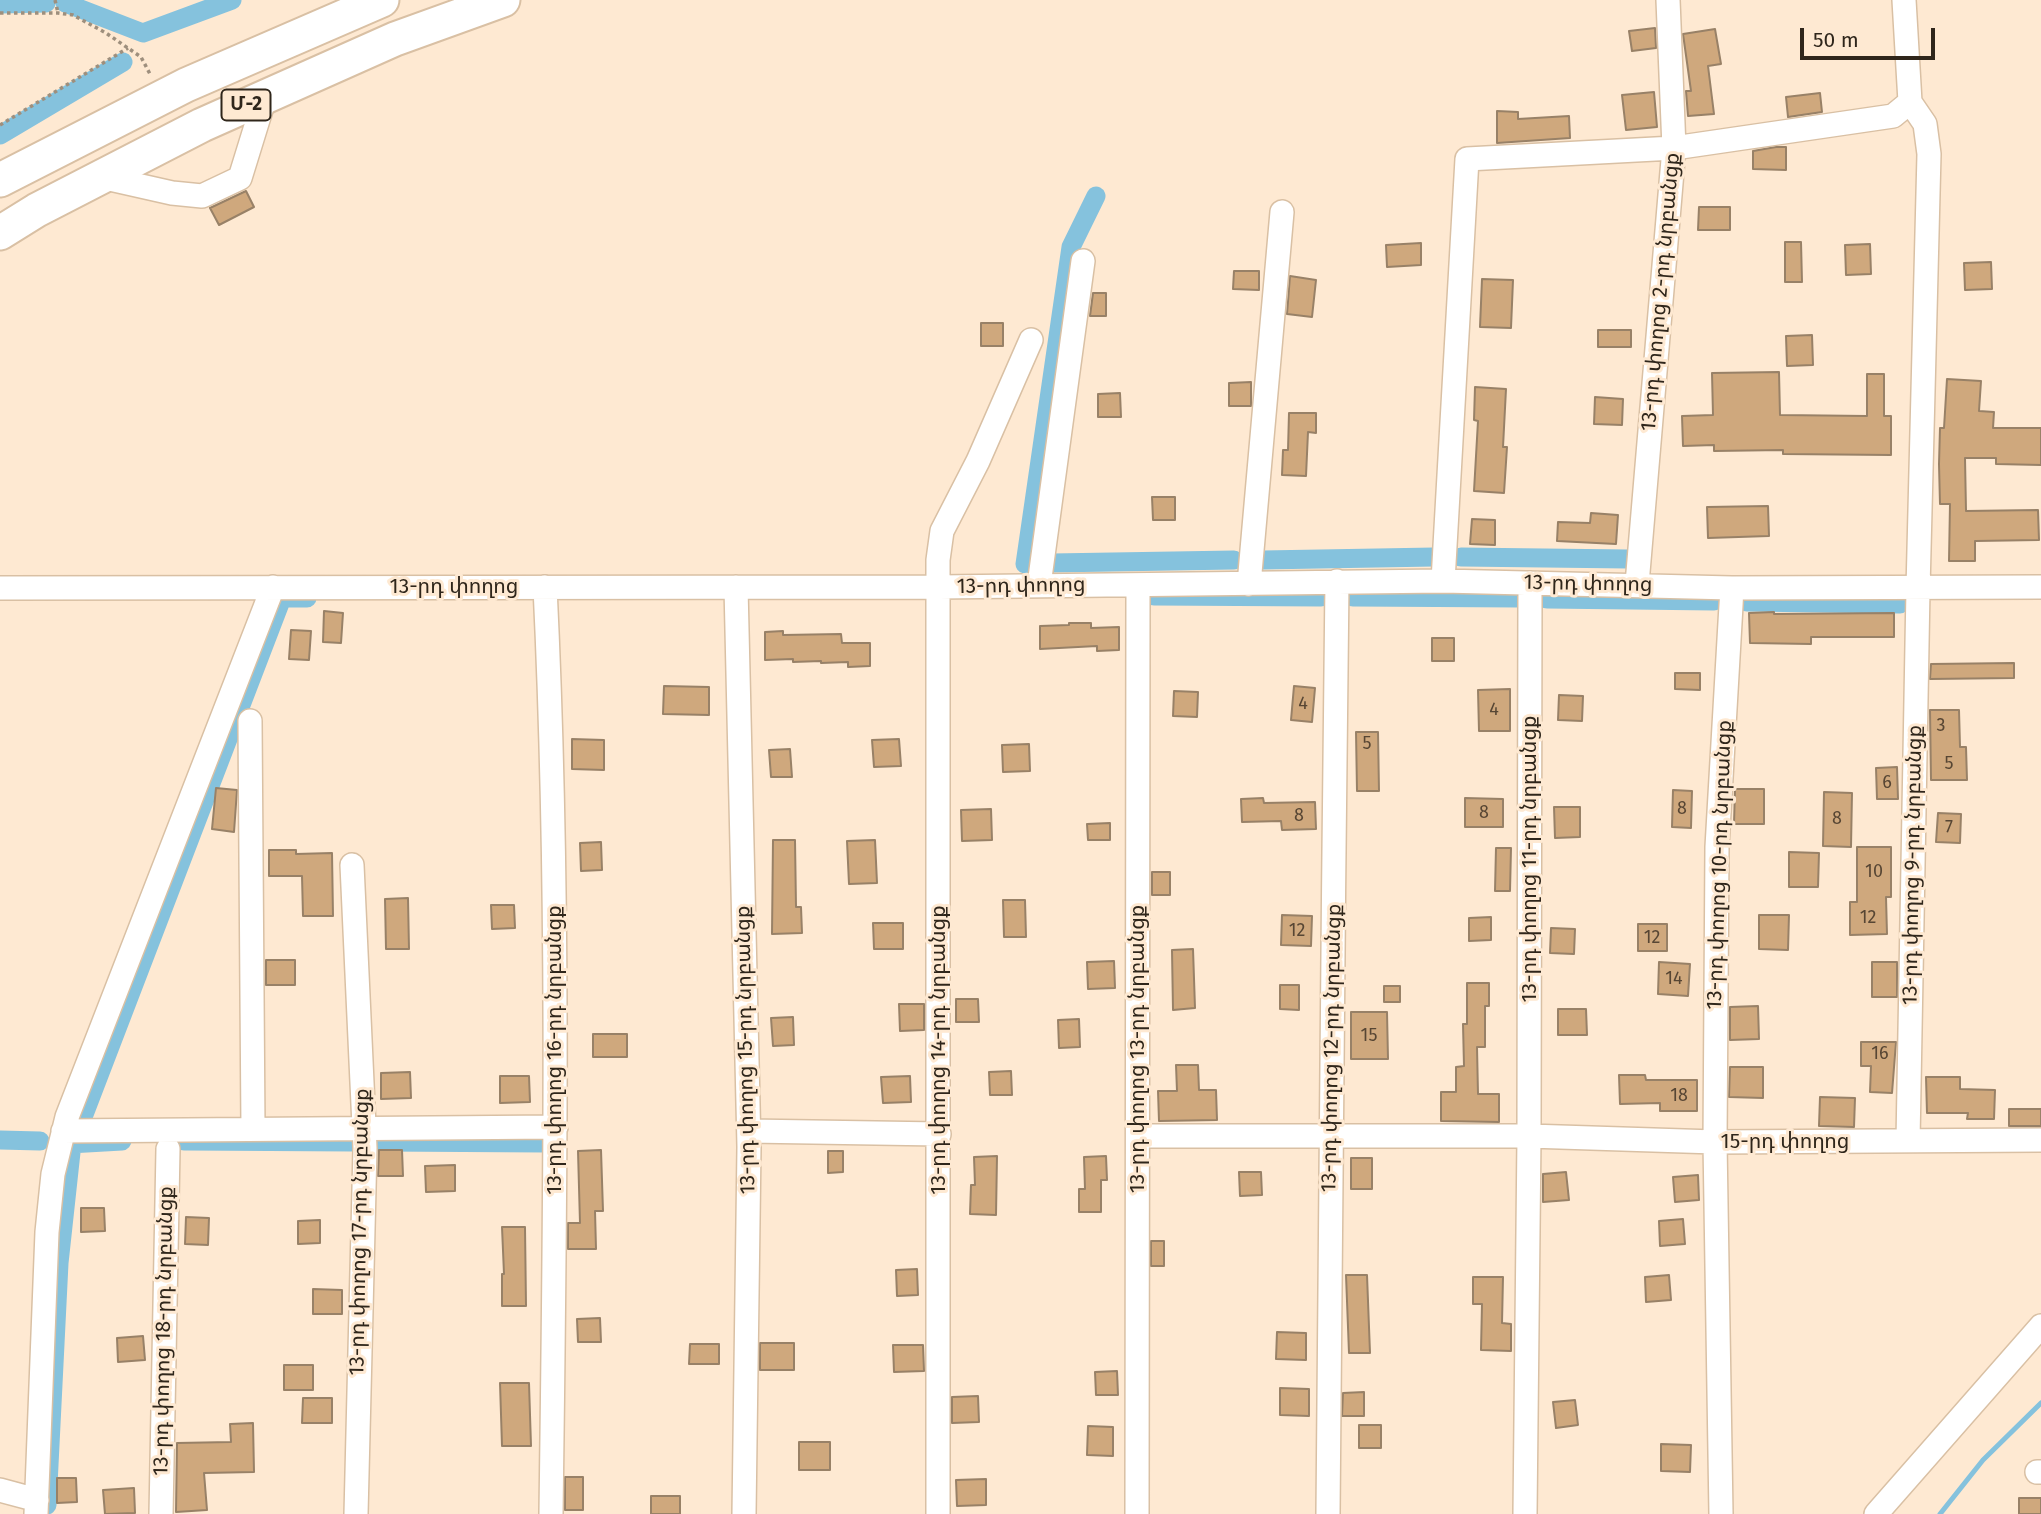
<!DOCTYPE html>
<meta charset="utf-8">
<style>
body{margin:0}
#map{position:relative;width:2041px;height:1514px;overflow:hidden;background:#fee9d2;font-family:"Fira Sans",sans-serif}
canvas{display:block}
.scale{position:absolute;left:1800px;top:28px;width:135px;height:32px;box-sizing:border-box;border:4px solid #2f261b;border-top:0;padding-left:9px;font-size:21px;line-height:24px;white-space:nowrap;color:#2f261b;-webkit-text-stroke:5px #fee9d2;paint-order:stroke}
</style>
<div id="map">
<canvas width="2041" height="1514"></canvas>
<div class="scale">50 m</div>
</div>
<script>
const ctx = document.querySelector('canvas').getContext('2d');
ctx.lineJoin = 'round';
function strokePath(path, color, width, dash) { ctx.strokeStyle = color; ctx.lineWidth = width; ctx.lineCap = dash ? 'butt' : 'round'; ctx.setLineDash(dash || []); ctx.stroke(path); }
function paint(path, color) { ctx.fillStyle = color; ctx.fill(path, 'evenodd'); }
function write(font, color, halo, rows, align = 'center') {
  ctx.font = font + ' "Fira Sans","Noto Sans Armenian",sans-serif'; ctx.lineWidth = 6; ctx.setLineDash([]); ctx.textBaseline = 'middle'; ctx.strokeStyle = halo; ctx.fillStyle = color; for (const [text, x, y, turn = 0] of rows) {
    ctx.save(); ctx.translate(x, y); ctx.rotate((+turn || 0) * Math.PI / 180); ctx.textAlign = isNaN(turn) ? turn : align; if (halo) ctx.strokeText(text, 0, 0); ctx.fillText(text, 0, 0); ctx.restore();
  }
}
strokePath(new Path2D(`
 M1940,1514l43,-54 58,-57`), '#85c2dd', 5);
strokePath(new Path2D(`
 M65,3l78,30 89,-33
 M0,4l46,-1
 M0,135l123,-73
 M1461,557l167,2
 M1263,560l171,-3
 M1052,563l182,-3
 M1025,564l46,-317 25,-51
 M1154,596l167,1
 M1353,597l167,1
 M1547,599l167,2
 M1747,602l153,2
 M83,1117l199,-519h25
 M0,1140l40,1
 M184,1141l170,1
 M381,1142l165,1
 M69,1144l53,-3
 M47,1505l12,-242 13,-120`), '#85c2dd', 19);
const building = new Path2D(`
 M1655,28l1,20 -24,3 -3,-20z
 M1715,29l6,35 -13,2 6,48 -26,2 -2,-25h5l-8,-57z
 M1654,92l3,35 -31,3 -4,-35z
 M1820,93l2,19 -34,5 -2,-20z
 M1497,111l21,1v7l51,-3 1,22 -73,5z
 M1776,147h10v23l-33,-1v-18z
 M246,191l8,16 -35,18 -9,-17z
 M1699,207h31v23h-32z
 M1785,242h16l1,40h-17z
 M1421,243v22l-34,2 -1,-22z
 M1870,244l1,30 -25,1 -1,-30z
 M1991,262l1,27 -27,1 -1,-27z
 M1234,271h25v19l-26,-1z
 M1290,276l26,4 -4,37 -25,-3z
 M1482,279l31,1 -2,48 -31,-1z
 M1093,293h13v23h-16z
 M981,323h22v23h-22z
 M1598,330h33v17h-33z
 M1812,335l1,30 -26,1 -1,-30z
 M1779,372l1,43 87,1v-42h17v42h7v39l-108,-1v-4l-69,1v-6l-31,1 -1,-30 31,-1 -1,-42z
 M1947,379l34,2 -2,30 15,1 -1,16h48v37l-45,-1v-6h-31l1,53 72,-1 1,30 -64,1v20h-26l1,-57h-10l-1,-40 1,-36h4z
 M1251,382v24h-22v-23z
 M1475,387l31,2 -3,58h4l-3,46 -30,-2 4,-70 -4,-1z
 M1120,393l1,24h-23v-23z
 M1595,397l28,2 -1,26 -28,-1z
 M1289,413h27v20l-8,-1 -2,44 -24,-1 1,-25h5z
 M1152,497h23v23h-22z
 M1768,506l1,30 -61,2 -1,-31z
 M1591,513l27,2 -2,29 -59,-3 1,-19 32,1z
 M1472,519l23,1v25l-25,-1z
 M324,611l19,2 -2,30 -18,-1z
 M1774,612v2l120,-1v24h-83v7l-61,-1 -1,-30z
 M1069,623h22v5l28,-1v23l-22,1v-5l-57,3v-23l29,-1z
 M291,630l20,1 -2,29 -20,-1z
 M783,631v4l58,-1 1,9h28v23l-22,1v-5l-27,1v-2l-28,1v-3l-28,1v-28z
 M1432,638h22v23h-22z
 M2014,663v15l-84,1 1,-15z
 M1675,673h25v17l-25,-1z
 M664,686l45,1v28l-46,-1z
 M1294,686l21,2 -3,34 -21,-2z
 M1510,689v42h-31l-1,-41z
 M1174,691l24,1 -1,25 -24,-1z
 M1559,695l24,1 -1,25 -24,-1z
 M1930,710h29l1,37h6l1,33h-36z
 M1356,732h22l1,59h-22z
 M572,739l32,1v30l-32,-1z
 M899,739l2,27 -27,1 -2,-27z
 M1029,744l1,27 -27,1 -1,-27z
 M790,749l2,28h-21l-2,-27z
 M1897,767l1,32h-21l-1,-31z
 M216,788l21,2 -3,42 -22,-3z
 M1735,789h29v35h-30z
 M1673,790l19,1 -1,37 -19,-1z
 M1824,792l28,1 -1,54 -28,-1z
 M1263,798l1,5 51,-1 1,27 -34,1 -1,-9 -39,1 -1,-23z
 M1465,798l38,1v28h-38z
 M1554,807h26v30l-25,1z
 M991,809l1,31 -30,1 -1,-31z
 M1938,813l23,1 -1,29 -24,-1z
 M1110,823v17h-22l-1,-16z
 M773,840h22l1,67h5l1,26 -30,1z
 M875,840l2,43 -28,1 -2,-43z
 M601,842l1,28 -21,1 -1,-28z
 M1857,847h34v50h-5l1,37 -37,1v-33h7z
 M1496,848h15l-1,43h-15z
 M269,850h27v4l36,-1 1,63h-30l-1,-40h-33z
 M1789,852l30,1 -1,34h-29z
 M1152,872h18v23h-18z
 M408,898l1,51h-23l-1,-50z
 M1003,900h22l1,37h-22z
 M491,905h23l1,23 -23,1z
 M1282,915l30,1 -1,30 -30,-1z
 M1759,915h30l-1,35 -29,-1z
 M1491,917v23l-22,1v-23z
 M873,923h30v26h-29z
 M1638,924h29v27h-29z
 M1551,928l24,1 -1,25 -24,-1z
 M1193,949l2,59 -22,2 -1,-60z
 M266,960h29v25h-29z
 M1114,961l1,27 -27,1 -1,-27z
 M1659,962l31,2 -2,32 -30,-2z
 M1872,962h25v35h-25z
 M1467,983h22v23h-4v41h-8l1,47h21v28l-58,-1v-29h15v-25l8,-1 -1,-42h4z
 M1280,985h19v25l-19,-1z
 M1384,986h16v16h-16z
 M956,999h22l1,23h-23z
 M899,1004h25v26l-24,1z
 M1758,1006l1,33 -29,1v-33z
 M1558,1009h28l1,26h-29z
 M1351,1012h36l1,47h-37z
 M793,1017l1,28 -21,1 -2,-28z
 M1079,1019l1,28 -21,1 -1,-28z
 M593,1034h34v23h-34z
 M1861,1042h35l-4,51 -22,-1 1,-26h-10z
 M1176,1065h22l1,25h17l1,30 -58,1 -1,-30h19z
 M1730,1067h33v31l-34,-1z
 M1011,1071l1,24h-22l-1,-23z
 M410,1072l1,26 -30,1v-26z
 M1619,1075h26l1,5h51v31h-37v-8l-40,1z
 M500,1076h29l1,26 -30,1z
 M910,1076l1,26 -28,1 -2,-26z
 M1926,1077h34v12l35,1 -1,29h-27l1,-6h-41z
 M1820,1097l35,1 -1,29 -35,-1z
 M2009,1109h32v17h-32z
 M379,1150h23l1,26h-25z
 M601,1150l2,61h-8l1,38h-28v-26h12l-2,-72z
 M828,1151h15v21l-15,1z
 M997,1156l-1,59 -26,-1 1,-29h4l-1,-28z
 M1106,1156l1,24h-6v32h-22v-23h6l-1,-32z
 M1351,1158h21v31h-21z
 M455,1165v26l-29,1 -1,-26z
 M1239,1172h22l1,23 -22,1z
 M1566,1172l3,28 -26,2v-28z
 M1698,1175l1,25 -24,2 -2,-25z
 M81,1208h23l1,23 -24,1z
 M186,1217l23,1 -1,27 -23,-1z
 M1683,1219l2,25 -25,2 -1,-25z
 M320,1220v23l-22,1v-23z
 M502,1227h23l1,79h-24v-32h2z
 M1151,1241h13v25h-13z
 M917,1269l1,26 -21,1 -1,-26z
 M1346,1275h21l3,78h-21z
 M1669,1275l2,25 -25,2 -1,-25z
 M1473,1277h30l-1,46 9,1v27l-30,-1 1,-46h-9z
 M313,1289l29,1v24h-29z
 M600,1318l1,24h-23l-1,-23z
 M1277,1332l29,1v27l-30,-1z
 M143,1336l2,24 -27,2 -1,-24z
 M760,1343h34v27h-34z
 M690,1344h29v20h-30z
 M893,1345h30l1,26 -30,1z
 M284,1365h29v25h-29z
 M1117,1371l1,24h-22l-1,-23z
 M500,1383h29l2,63h-29z
 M1280,1388l29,1v27l-29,-1z
 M1364,1392v24h-22l1,-23z
 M978,1396l1,26 -27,1v-26z
 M303,1398h29v25h-30z
 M1575,1400l3,25 -22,3 -3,-26z
 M253,1423l1,49 -50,1 3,37 -31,2 1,-69 54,-1 -1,-18z
 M1359,1425h22v23h-22z
 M1088,1426l25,1v29l-26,-1z
 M799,1442h31v28h-31z
 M1661,1444l30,1 -1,27 -29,-1z
 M565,1477h18v33h-18z
 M57,1478h19l1,24 -20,1z
 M986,1479v26l-29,1 -1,-26z
 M134,1488l1,25 -30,1 -2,-24z
 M651,1496h29v18h-29z
 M2019,1498h22v16h-22z`);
paint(building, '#cfa87d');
strokePath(building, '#988167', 2);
const minor = new Path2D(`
 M1904,0l6,102 15,22 4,30 -11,435 -10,552
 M101,177l71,16 30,3 38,-18 25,-81
 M1443,581l24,-422 207,-11 219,-32 17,-14
 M1249,584l33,-372
 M1637,584l37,-436 -6,-148
 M1039,585l44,-324
 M545,587c15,309 10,618 6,927
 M736,587l13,560 -5,367
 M0,588l939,-1 504,-6 289,7 309,-1
 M250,721l3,408
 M352,865l13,283 -9,366
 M63,1131l493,-4
 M749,1131l190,3
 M1138,1136h391l186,6 326,-2
 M2037,1472h4
 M0,1490l37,10
 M36,1514l11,-282 6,-58 14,-57 206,-530
 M161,1514l7,-365
 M938,1514v-954l4,-29 36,-70 53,-121
 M1137,1514l1,-929
 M1328,1514c1,-311 6,-622 9,-933
 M1525,1514l4,-378 1,-553
 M1721,1514l-6,-372 2,-295 15,-259
 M1876,1514l165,-188`);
const highway = new Path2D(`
 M0,180l186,-95 196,-85
 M0,233l37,-23 165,-85 193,-86 108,-39`);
strokePath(minor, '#d9c0a4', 26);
strokePath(highway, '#d9c0a4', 37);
strokePath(new Path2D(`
 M55,0l3,13
 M0,13h58l15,2 33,18 35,24 9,17
 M0,125l128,-77`), '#9e8f7d', 3.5, [3.5, 3.5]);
strokePath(minor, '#fff', 23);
strokePath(highway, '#fff', 33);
write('18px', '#574634', null, [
 ["4",1303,704],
 ["4",1494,710],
 ["3",1941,726],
 ["5",1367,744],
 ["5",1949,764],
 ["6",1887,783],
 ["8",1682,809],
 ["8",1484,813],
 ["8",1299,816],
 ["8",1837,819],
 ["7",1949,828],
 ["10",1874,872],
 ["12",1868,918],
 ["12",1297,931],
 ["12",1652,938],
 ["14",1674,979],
 ["15",1369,1036],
 ["16",1880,1054],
 ["18",1679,1096]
]);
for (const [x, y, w] of [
 [246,105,49]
]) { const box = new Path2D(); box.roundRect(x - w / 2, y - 15.5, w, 31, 5); ctx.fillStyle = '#fee9d2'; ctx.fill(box); strokePath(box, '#2f261b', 2); }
write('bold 19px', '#2f261b', null, [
 ["Մ-2",246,105]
]);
write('21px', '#2f261b', '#fee9d2', [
 ["13-րդ փողոց 2-րդ նրբանցք",1661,292,-85],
 ["13-րդ փողոց",1588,584,1],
 ["13-րդ փողոց",1021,586,-1],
 ["13-րդ փողոց",454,587],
 ["13-րդ փողոց 11-րդ նրբանցք",1530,859,-90],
 ["13-րդ փողոց 10-րդ նրբանցք",1720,865,-88],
 ["13-րդ փողոց 9-րդ նրբանցք",1913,865,-89],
 ["13-րդ փողոց 12-րդ նրբանցք",1332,1048,-89],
 ["13-րդ փողոց 13-րդ նրբանցք",1138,1049,-90],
 ["13-րդ փողոց 16-րդ նրբանցք",555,1050,-90],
 ["13-րդ փողոց 15-րդ նրբանցք",746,1050,-91],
 ["13-րդ փողոց 14-րդ նրբանցք",939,1050,-90],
 ["15-րդ փողոց",1785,1142],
 ["13-րդ փողոց 17-րդ նրբանցք",360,1232,-89],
 ["13-րդ փողոց 18-րդ նրբանցք",164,1331,-89]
]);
</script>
